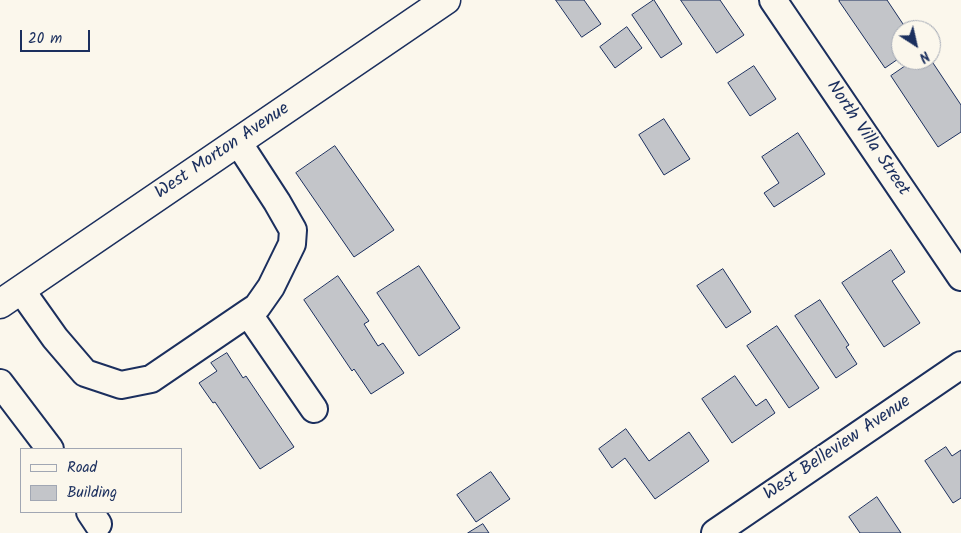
<!DOCTYPE html>
<style>
body{margin:0}
#map{position:relative;width:961px;height:533px;overflow:hidden;background:#fbf7ec;font-family:Kalam,sans-serif}
canvas{display:block}
.legend{position:absolute;left:20px;top:448px;width:162px;height:65px;box-sizing:border-box;background:#fbf7ec;border:1px solid #a1a7b3;margin:0;padding:6px 9px;list-style:none;font-size:15px;color:#1b2f5e}
.legend li{display:flex;align-items:center;gap:10px;height:25px}
.legend b{width:25px;border:1px solid #a1a7b3}
.north{position:absolute;left:891px;top:20px;width:50px;height:50px;box-sizing:border-box;background:#fbf7ec;border:1px solid #a1a7b3;border-radius:50%;rotate:145deg;font-size:14px;font-weight:700;line-height:20px;text-align:center;color:#1b2f5e}
.north::after{content:'';display:block;margin:auto;width:18px;height:22px;background:#1b2f5e;clip-path:polygon(50% 0,100% 100%,50% 72%,0 100%)}
.scale{position:absolute;left:20px;top:30px;width:70px;height:22px;box-sizing:border-box;border:2px solid #1b2f5e;border-top:0;padding-left:6px;font-size:15px;line-height:18px;white-space:nowrap;color:#1b2f5e;-webkit-text-stroke:4px #fbf7ec;paint-order:stroke}
</style>
<div id="map">
<canvas width="961" height="533"></canvas>
<ul class="legend">
<li><b style="height:6px;background:#fbf7ec"></b>Road</li>
<li><b style="height:14px;background:#c3c5c9"></b>Building</li>
</ul>
<div class="north">N</div>
<div class="scale">20 m</div>
</div>
<script>
const ctx = document.querySelector('canvas').getContext('2d');
ctx.lineJoin = 'round';
function paint(path, color) { ctx.fillStyle = color; ctx.fill(path, 'evenodd'); }
function strokePath(path, color, width, dash) { ctx.strokeStyle = color; ctx.lineWidth = width; ctx.lineCap = dash ? 'butt' : 'round'; ctx.setLineDash(dash || []); ctx.stroke(path); }
function write(font, color, halo, rows, align = 'center') {
  ctx.font = font + ' Kalam,sans-serif'; ctx.lineWidth = 4.5; ctx.setLineDash([]); ctx.textBaseline = 'middle'; ctx.strokeStyle = halo; ctx.fillStyle = color; for (const [text, x, y, turn = 0] of rows) {
    ctx.save(); ctx.translate(x, y); ctx.rotate((+turn || 0) * Math.PI / 180); ctx.textAlign = isNaN(turn) ? turn : align; if (halo) ctx.strokeText(text, 0, 0); ctx.fillText(text, 0, 0); ctx.restore();
  }
}
const building = new Path2D(`
 M556,0h28l17,24 -19,13z
 M654,0l28,44 -21,14 -29,-43z
 M681,0h39l24,35 -27,18z
 M841,0h46l20,30h-6v27l-16,11 -46,-67z
 M627,27l15,21 -27,20 -15,-21z
 M914,60h17l30,45v27l-23,15 -47,-71z
 M754,66l22,33 -26,17 -22,-33z
 M664,119l26,40 -26,16 -25,-40z
 M798,133l27,41 -51,33 -10,-14 15,-10 -17,-26z
 M335,146l59,84 -40,27 -58,-84z
 M891,250l14,22 -13,9 28,42 -36,24 -42,-64z
 M419,266l41,62 -41,28 -42,-63z
 M723,269l28,43 -25,16 -29,-42z
 M338,276l31,45 -5,3 14,22 5,-3 21,30 -33,21 -17,-25 -2,2 -48,-71z
 M820,300l29,45 -3,2 11,17 -21,14 -41,-62z
 M777,326l42,62 -30,20 -42,-62z
 M227,353l16,25 3,-2 48,71 -34,22 -45,-67 -2,1 -14,-20 18,-12 -6,-8z
 M735,376l21,30 10,-7 9,14 -43,30 -30,-44z
 M626,429l23,32 40,-29 20,29 -54,38 -30,-41 -13,10 -13,-19z
 M946,447l6,9 9,-6v48l-8,5 -28,-42z
 M491,472l19,27 -34,23 -19,-27z
 M877,497l24,36h-41l-11,-16z
 M483,524l6,9h-21z`);
paint(building, '#c3c5c9');
strokePath(building, '#1b2f5e', 1);
const minor = new Path2D(`
 M773,0l188,277
 M21,290l34,48 30,35 36,12 30,-6 97,-66 9,-6 14,-20 21,-43 1,-14 -16,-28 -39,-60
 M248,313l66,96
 M0,383l50,66
 M90,512l8,12
 M715,533l246,-168`);
const major = new Path2D(`
 M0,304l446,-304`);
strokePath(minor, '#1b2f5e', 30);
strokePath(major, '#1b2f5e', 31);
strokePath(minor, '#fbf7ec', 26);
strokePath(major, '#fbf7ec', 28);
write('18px', '#1b2f5e', '#fbf7ec', [
 ["North Villa Street",867,139,56],
 ["West Morton Avenue",223,152,-34],
 ["West Belleview Avenue",838,449,-34]
]);
</script>
